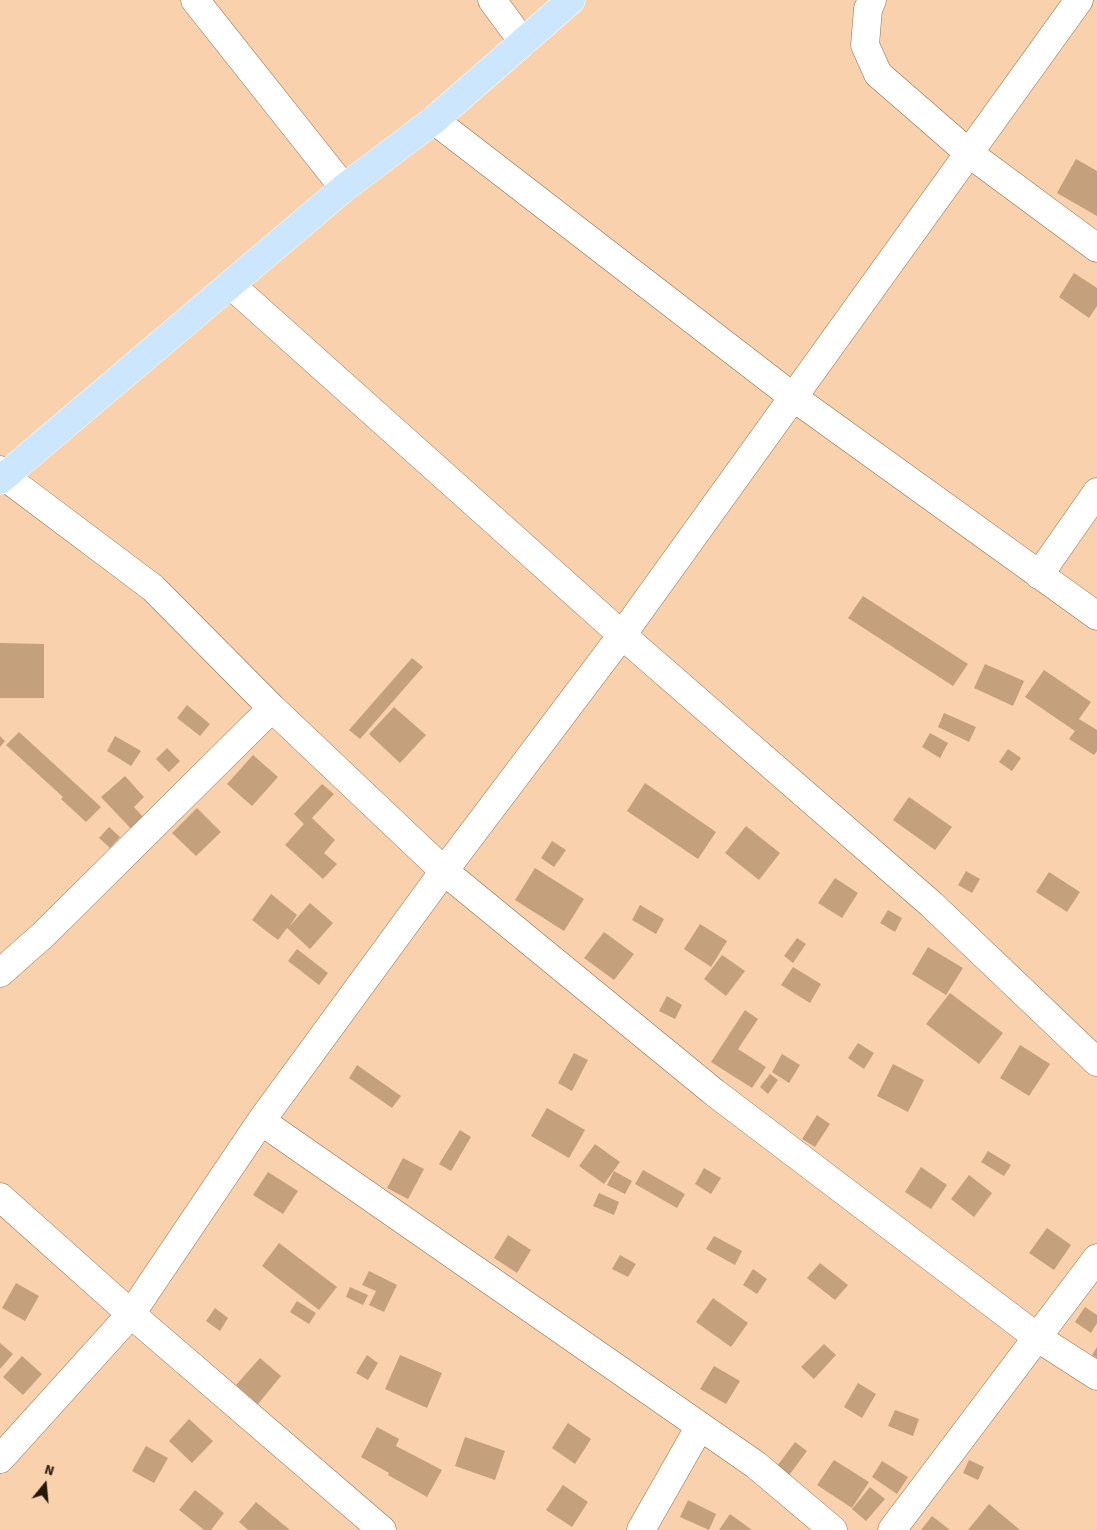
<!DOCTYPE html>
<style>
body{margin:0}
#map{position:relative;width:1097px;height:1530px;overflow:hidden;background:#f9d2ad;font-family:"Source Sans 3",sans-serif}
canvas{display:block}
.north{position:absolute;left:20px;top:1460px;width:50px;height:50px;-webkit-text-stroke:4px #f9d2ad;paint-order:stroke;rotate:17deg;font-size:14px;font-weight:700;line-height:20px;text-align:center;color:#241608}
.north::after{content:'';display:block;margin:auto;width:18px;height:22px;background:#241608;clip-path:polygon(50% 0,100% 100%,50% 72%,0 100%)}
</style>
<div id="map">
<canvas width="1097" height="1530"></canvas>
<div class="north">N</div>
</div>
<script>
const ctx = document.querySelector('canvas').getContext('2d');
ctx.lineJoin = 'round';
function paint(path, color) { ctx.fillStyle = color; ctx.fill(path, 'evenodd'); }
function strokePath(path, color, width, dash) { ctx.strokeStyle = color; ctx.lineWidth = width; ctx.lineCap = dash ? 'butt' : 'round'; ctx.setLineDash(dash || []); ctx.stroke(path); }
paint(new Path2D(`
 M1076,159l21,12v45l-40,-23z
 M1074,273l23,15v18l-8,12 -30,-21z
 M863,596l105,68 -15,22 -105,-68z
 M0,643l44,1v54h-44z
 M412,658l11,9 -63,72 -11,-9z
 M985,664l39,17 -11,25 -39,-18z
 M1044,670l47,32 -12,17 18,11v21l-3,4 -25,-16 6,-8 -50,-34z
 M187,705l23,19 -10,12 -23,-18z
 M394,707l32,28 -26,28 -31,-29z
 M944,713l32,14 -7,15 -31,-15z
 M19,732l82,75 -15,15 -25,-23 2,-2 -57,-52z
 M930,733l18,10 -8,15 -18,-11z
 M0,736l5,5 -5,6z
 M115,736l26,15 -10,15 -24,-15z
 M167,748l13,13 -11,11 -13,-13z
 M1008,749l13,9 -9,13 -13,-9z
 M253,755l25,22 -26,29 -25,-22z
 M125,776l19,21 -10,10 13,14 -13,11 -33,-35z
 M645,783l71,49 -18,27 -71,-48z
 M322,784l12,10 -22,24 23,22 -11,13 13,11 -14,15 -38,-34 19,-21 -10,-10z
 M909,797l43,30 -17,23 -42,-30z
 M197,808l24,24 -25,24 -24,-23z
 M746,826l34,27 -21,27 -34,-27z
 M109,827l11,10 -10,11 -11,-10z
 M552,841l14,9 -12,17 -13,-9z
 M535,868l49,31 -20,32 -49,-31z
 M966,871l14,8 -8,14 -14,-8z
 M1049,872l31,20 -13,20 -31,-20z
 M835,878l23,15 -16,25 -24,-15z
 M271,894l26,21 -8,12 21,-24 23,20 -23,26 -23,-21 -9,12 -26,-20z
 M640,905l24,14 -8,15 -24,-14z
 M888,910l14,8 -7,14 -15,-9z
 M700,924l27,17 -16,26 -27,-18z
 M604,932l30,22 -20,26 -30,-22z
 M797,938l9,6 -13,19 -9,-7z
 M928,947l35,21 -17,27 -34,-21z
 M297,949l31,24 -9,12 -31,-24z
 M722,955l23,16 -19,25 -22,-17z
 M793,967l28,17 -11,19 -29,-18z
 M950,993l53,40 -24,31 -53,-40z
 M667,996l15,9 -7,14 -16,-8z
 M745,1010l13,9 -20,30 28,18 -14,21 -41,-26z
 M858,1043l16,10 -10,16 -16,-11z
 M1020,1045l30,19 -21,32 -29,-18z
 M574,1053l14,7 -16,31 -14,-8z
 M782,1054l18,11 -11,18 -17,-11z
 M893,1064l31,16 -16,32 -31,-16z
 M357,1065l44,31 -9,12 -43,-30z
 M770,1074l8,6 -10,14 -8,-7z
 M547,1108l38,22 -16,28 -38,-22z
 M817,1115l13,9 -15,23 -13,-8z
 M460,1130l11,7 -20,34 -12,-7z
 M595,1144l25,18 -16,22 -25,-18z
 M988,1151l23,14 -7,11 -23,-14z
 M403,1158l21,11 -16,30 -21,-11z
 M921,1167l26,18 -16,24 -26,-17z
 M704,1168l17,10 -10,16 -16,-10z
 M643,1170l42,24 -8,14 -42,-24z
 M614,1171l18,10 -7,13 -18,-9z
 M268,1172l30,19 -15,23 -30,-19z
 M969,1175l23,18 -18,24 -23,-18z
 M599,1193l20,9 -5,13 -21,-9z
 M1047,1228l24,17 -17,25 -25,-17z
 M508,1235l23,15 -14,23 -23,-15z
 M714,1236l28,15 -7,14 -29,-16z
 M279,1243l58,44 -18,23 -57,-44z
 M620,1255l16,9 -8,13 -16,-8z
 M820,1263l28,22 -13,15 -28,-22z
 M753,1269l14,10 -10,15 -14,-9z
 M369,1271l28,14 -13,27 -15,-7 7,-14 -14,-6z
 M16,1283l23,13 -14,25 -23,-13z
 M350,1287l18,8 -5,10 -17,-8z
 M713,1298l35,25 -17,24 -35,-25z
 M297,1301l19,12 -7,11 -19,-12z
 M1085,1307l12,8v8l-6,10 -16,-11z
 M215,1308l13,10 -8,13 -14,-10z
 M0,1343l13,11 -13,15z
 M824,1344l12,11 -22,24 -13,-12z
 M1097,1347v11l-5,-3z
 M367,1355l11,8 -10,17 -12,-7z
 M400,1355l42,18 -15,35 -42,-19z
 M22,1356l20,18 -19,21 -20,-18z
 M260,1358l21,18 -23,28 -22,-19z
 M714,1366l26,15 -14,23 -26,-15z
 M858,1383l18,11 -14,24 -18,-11z
 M895,1410l24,9 -6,17 -25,-10z
 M189,1419l24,22 -21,22 -23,-22z
 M568,1423l23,16 -16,25 -23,-16z
 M377,1427l22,12 -3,7 46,24 -15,27 -39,-22 1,-2 -28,-16z
 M465,1437l40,14 -10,29 -40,-14z
 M795,1442l12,9 -23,31 -12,-9z
 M146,1446l22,12 -14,25 -22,-12z
 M834,1460l35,22 -17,26 -35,-23z
 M969,1460l15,7 -6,13 -15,-7z
 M882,1461l26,16 -11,17 -25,-17z
 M563,1485l25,17 -16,25 -26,-17z
 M870,1487l15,12 -19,22 -14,-12z
 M195,1490l29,23 -13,17h-7l-25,-20z
 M688,1500l28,14 -7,16 -29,-13z
 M256,1502l34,28h-42l-9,-8z
 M989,1504l31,26h-52z
 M730,1514l22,16h-33z
 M932,1516l18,14h-29z`), '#c5a07d');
const minor = new Path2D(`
 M195,0l149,188
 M492,0l31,42
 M872,0l-4,9 -3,36 13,29 92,80 127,94
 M434,120l359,277 304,219
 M231,285l391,350 309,269 166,158
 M0,470l4,6 149,112 119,120 172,163 271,222 323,245 59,38
 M1039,575l58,-83
 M0,973l43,-38 229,-227
 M261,1121l495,344 77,65
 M0,1197l131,117 251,216
 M0,1459l131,-145 130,-193 183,-250 178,-236 457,-635
 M641,1530l58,-102
 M892,1530l205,-272`);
const major = new Path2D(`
 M0,480l344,-292 90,-68 137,-120`);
strokePath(minor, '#8d6b48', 29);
strokePath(major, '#fff', 29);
strokePath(minor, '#fff', 28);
strokePath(major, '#cce6fe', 28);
</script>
